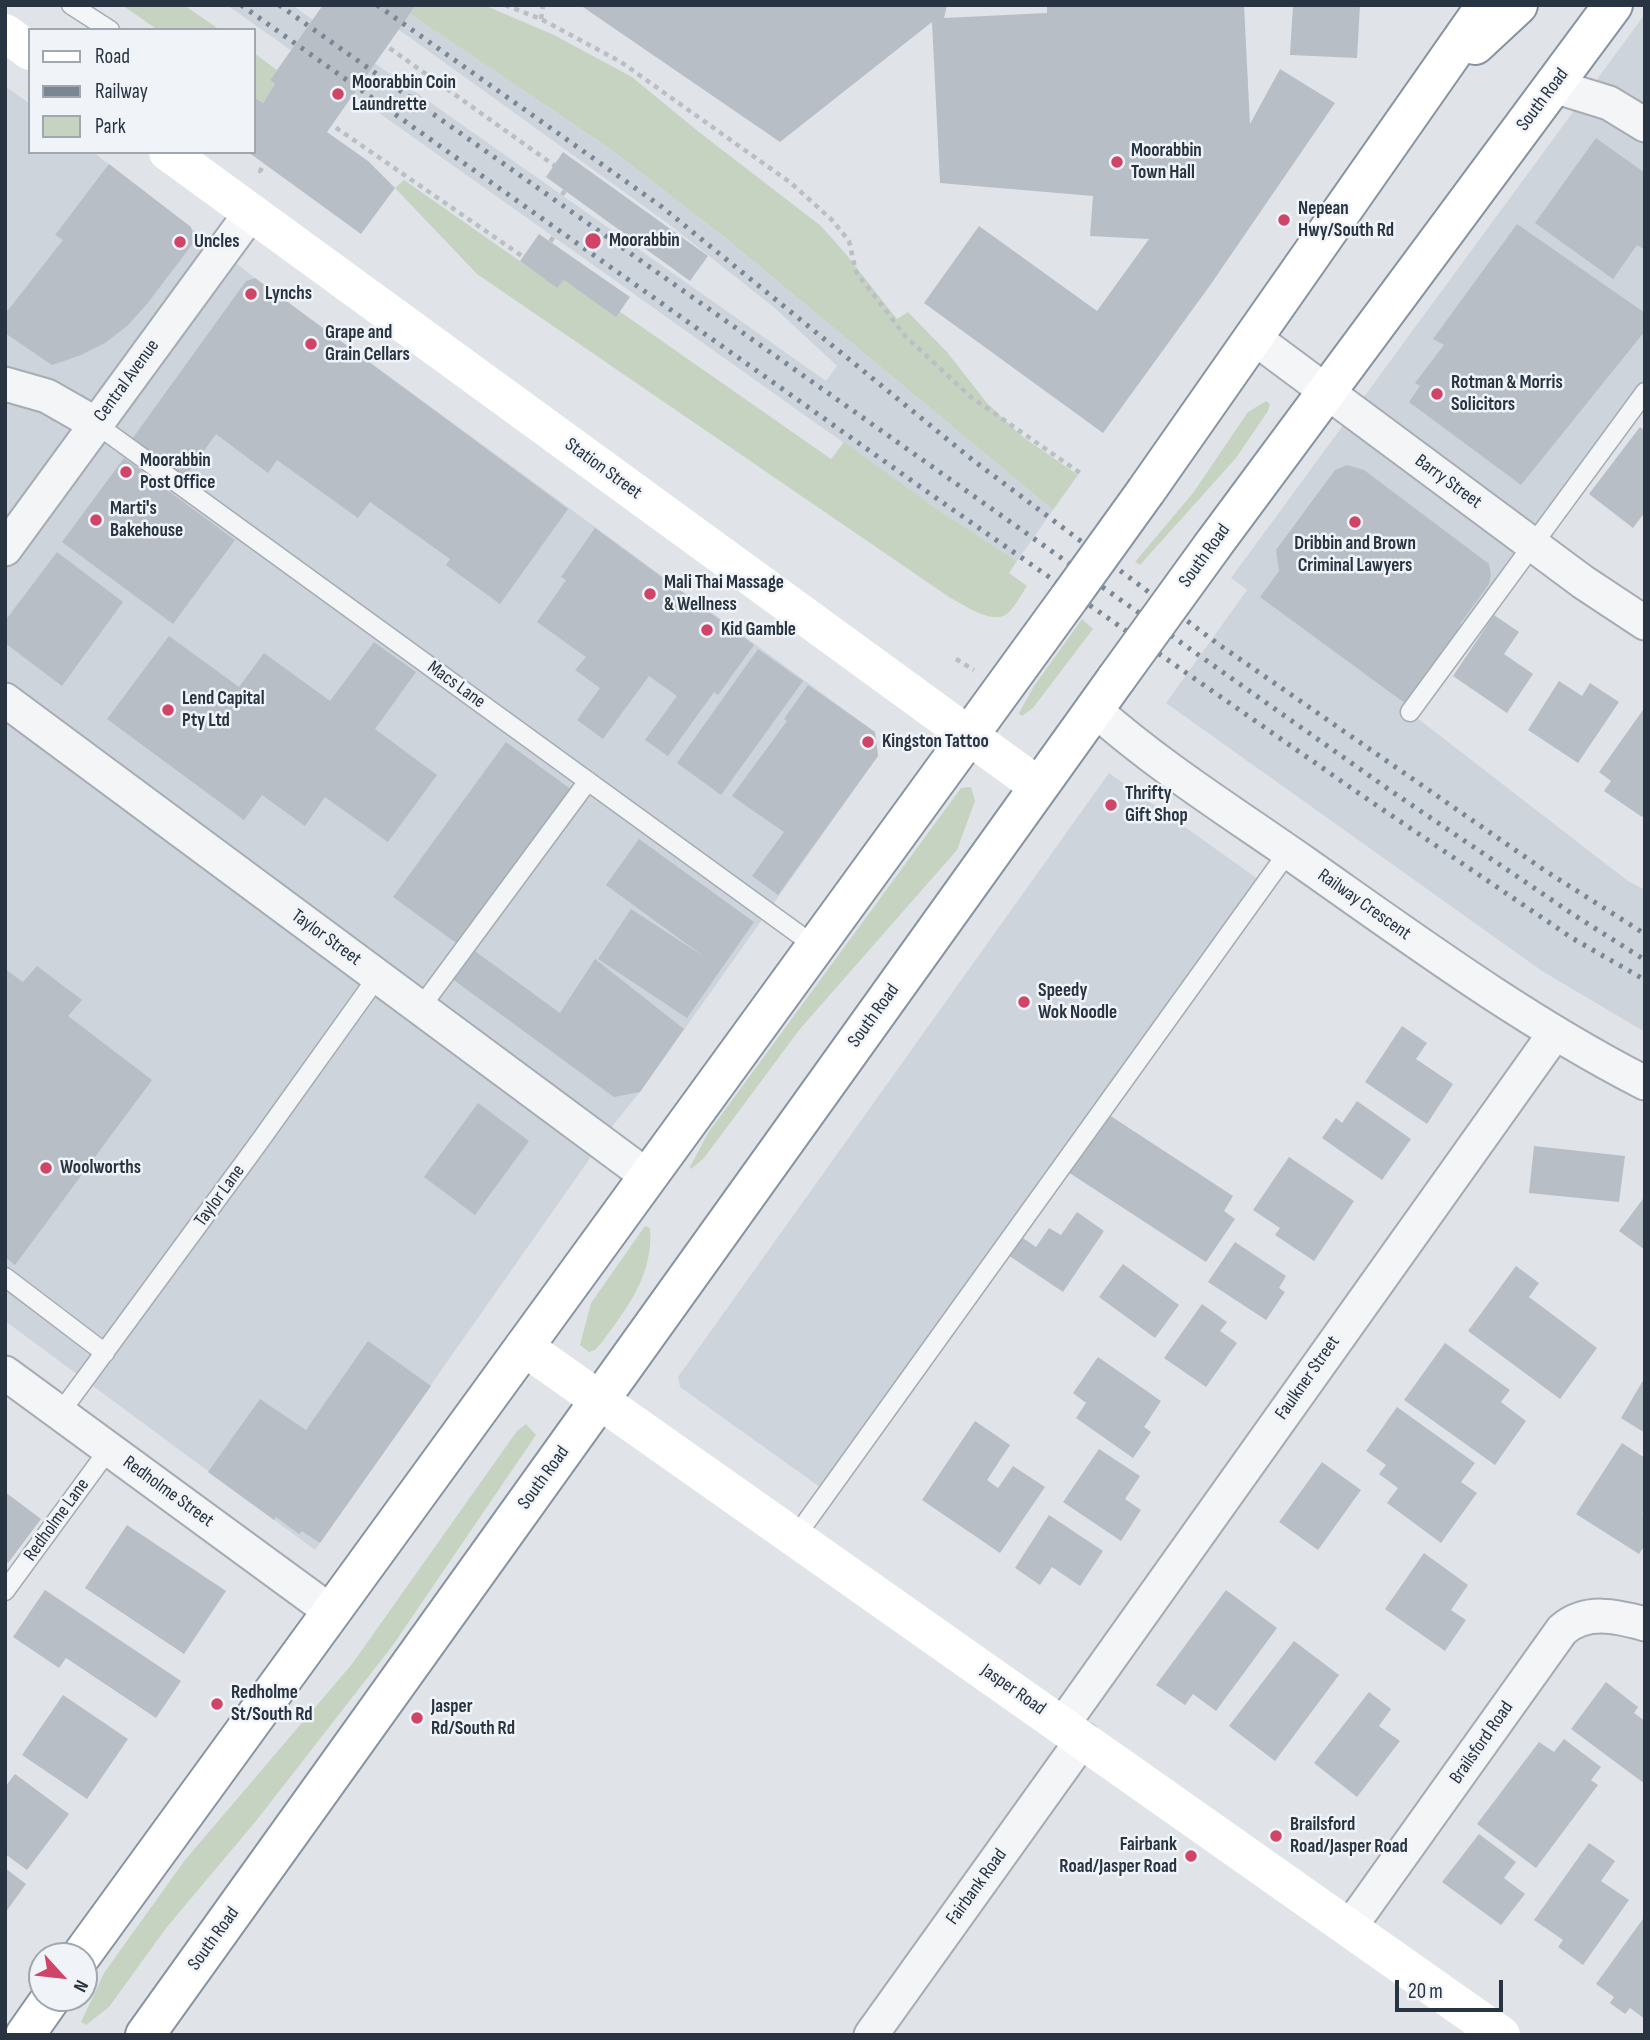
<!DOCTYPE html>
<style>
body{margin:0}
#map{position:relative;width:1650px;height:2040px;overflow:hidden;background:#e0e4e9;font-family:"Sofia Sans Condensed",sans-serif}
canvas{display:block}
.frame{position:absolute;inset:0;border:7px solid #283441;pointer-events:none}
.legend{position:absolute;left:28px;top:28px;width:228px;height:126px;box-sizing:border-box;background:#f0f3f7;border:2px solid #a0a7ae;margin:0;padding:9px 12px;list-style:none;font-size:21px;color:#283441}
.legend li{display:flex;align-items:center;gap:14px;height:35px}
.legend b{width:35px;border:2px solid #a0a7ae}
.north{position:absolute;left:28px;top:1942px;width:70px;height:70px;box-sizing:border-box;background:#f0f3f7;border:2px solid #a0a7ae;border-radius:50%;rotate:117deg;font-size:19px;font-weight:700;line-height:28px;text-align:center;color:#283441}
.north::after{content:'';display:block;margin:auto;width:24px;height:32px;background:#cf4467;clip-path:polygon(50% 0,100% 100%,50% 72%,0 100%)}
.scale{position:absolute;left:1395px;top:1980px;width:108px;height:32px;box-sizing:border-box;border:4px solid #283441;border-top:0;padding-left:9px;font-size:21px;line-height:24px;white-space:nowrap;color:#283441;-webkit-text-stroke:5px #f0f3f7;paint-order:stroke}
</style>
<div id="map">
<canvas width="1650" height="2040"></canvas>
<div class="frame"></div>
<ul class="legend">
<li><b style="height:9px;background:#fff"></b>Road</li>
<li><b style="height:9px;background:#798693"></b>Railway</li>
<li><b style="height:19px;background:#c7d3c1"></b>Park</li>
</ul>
<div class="north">N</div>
<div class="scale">20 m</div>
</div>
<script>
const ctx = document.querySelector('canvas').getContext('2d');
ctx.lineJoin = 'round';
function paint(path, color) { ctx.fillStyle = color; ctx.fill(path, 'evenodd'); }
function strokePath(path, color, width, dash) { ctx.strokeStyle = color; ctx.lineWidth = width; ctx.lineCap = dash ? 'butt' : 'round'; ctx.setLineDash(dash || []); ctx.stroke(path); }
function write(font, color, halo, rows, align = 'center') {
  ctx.font = font + ' "Sofia Sans Condensed",sans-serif'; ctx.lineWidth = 5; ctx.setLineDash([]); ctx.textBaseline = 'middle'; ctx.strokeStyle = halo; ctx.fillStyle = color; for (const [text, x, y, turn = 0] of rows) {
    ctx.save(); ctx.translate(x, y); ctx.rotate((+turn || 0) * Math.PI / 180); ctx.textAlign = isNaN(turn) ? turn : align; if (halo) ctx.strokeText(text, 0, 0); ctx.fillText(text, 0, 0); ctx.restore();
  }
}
paint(new Path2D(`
 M227,5h65l534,376 11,-15 -61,-57 -106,-84 -272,-196 12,-15 199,134 119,92 325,270 -36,51 -83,-54z
 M1645,14v382l-228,322 211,163 17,9v142l-103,-61 -376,-268 81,-113 -16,-12z
 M5,86l25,18v48h63l162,126 620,454 3,24 -238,336 -26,32 -299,426 -310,-229z
 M1109,773l163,116 -438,608 -154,-110 -2,-10z`), '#ced4db');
paint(new Path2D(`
 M122,5h62l36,25h-62z
 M416,5h68l70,30 78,42 67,55 122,94 24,27 52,66 11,-7 39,40 40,51 36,34 55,38 -25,35 -325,-270 -119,-92 -199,-134z
 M254,53l23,17 -7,10 5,4 -12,19 -9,-6z
 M404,180l153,107 7,-7 55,31 212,148 13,-17 90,65 83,54 -8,12 18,13c-6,9 -12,21 -20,28 -16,11 -44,-10 -58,-17l-472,-323 -82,-86z
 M1266,401l4,3 -2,7 -32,47 -96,107 -5,-3 58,-69 55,-81z
 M1082,619l11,10 -60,79 -11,8 -3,-3 15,-27z
 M971,787l4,14 -18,49 -157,179 -96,129 -13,11 -1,-2 18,-34 253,-345z
 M645,1226l5,2c4,45 -22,79 -47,113l-8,9 -6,2 -9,-7 11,-42z
 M526,1424l10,11 -143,210 -137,176 -89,106 -58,80 -23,18 -5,-3 23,-49 81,-113 167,-196 165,-233z`), '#c7d3c1');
paint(new Path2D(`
 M323,5h93l-89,127 41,29 27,27 -34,46 -113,-82h6v-55l9,6 12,-19 -5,-4z
 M580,5h367l-3,13 103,-5v-8h197l6,119 30,-55 55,34 -124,181 -108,149 -179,-130 55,-77 118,85 52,-72 -59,-3 3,-40 -153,-13 -8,-161 -152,120z
 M1293,5h67l-3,53 -67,-3z
 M1596,138l49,35v77l-8,-5 -24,34 -78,-56z
 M563,152l145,104 -18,25 -144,-104z
 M109,164l82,63 3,15 -47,62 -20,22 -22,17 -24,12 -29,10 -47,-32v-19l58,-74 -8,-5z
 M1517,224l128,89v18l-124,154 -112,-83 11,-16 -5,-3 29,-38 -11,-6z
 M539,234l91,63 -14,20 -52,-37 -7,8 -37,-27z
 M255,278l313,231 -68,95 -54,-39 4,-6 -80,-57 -12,16 -81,-58 -9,13 -52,-39 -33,46 -53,-38 116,-161z
 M1640,427l5,4v81l-12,16 -44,-34z
 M124,458l111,82 -62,84 -111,-82z
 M1347,465l17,5 125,94 2,11 -2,9 -29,40 5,3 -59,77 -146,-107 19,-26 -3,-21 59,-80z
 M595,528l159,117 -36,50 -4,-3 -46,64 -23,-16 32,-44 -28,-20 -46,63 -26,-19 23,-32 -25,-18 11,-13 -49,-35 29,-42 -5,-3z
 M57,552l66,50 -61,84 -57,-43v-22z
 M1494,615l25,17 -15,22 29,20 -26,39 -54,-37z
 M169,636l70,51 25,-34 66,48 44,-59 42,30 -41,57 62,46 -49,67 -63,-45 -20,29 -43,-31 -18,25 -137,-101z
 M758,649l45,32 -82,114 -44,-32z
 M1559,681l23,15 8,-13 29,19 -41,61 -50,-33z
 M808,685l67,47 3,24 -100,139 -26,-19 32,-44 -52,-36 55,-75 -3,-2z
 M1645,707v106l-3,4 -38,-26 7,-10 -12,-9z
 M506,742l66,48 -113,155 -66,-48z
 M639,839l115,83 -67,96 -89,-59 33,-50 75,49 -100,-73z
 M472,949l88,64 35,-54 89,70 -44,63 -26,5 -163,-119z
 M37,966l45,34 -14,16 84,64 -137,185 -10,-8v-288l18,13z
 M1402,1026l25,17 -11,16 37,25 -26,40 -62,-42z
 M1357,1101l54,38 -29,41 -60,-42 14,-20 6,5z
 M478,1103l51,38 -54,74 -51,-38z
 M1103,1111l130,85 -9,15 11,8 -29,43 -141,-92z
 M1534,1146l91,10 -6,46 -90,-9z
 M1289,1157l65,44 -40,60 -39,-26 5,-7 -27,-18z
 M1645,1196v54l-26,-19z
 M1077,1212l27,19 -41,61 -55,-37 12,-19 16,11 13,-19 12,7z
 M1235,1242l51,34 -7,12 6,4 -19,28 -58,-38z
 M1123,1264l56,41 -24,33 -56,-41z
 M1516,1266l23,17 -10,14 68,51 -37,51 -92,-68z
 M1202,1304l25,18 -7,9 17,12 -31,44 -42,-29z
 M368,1341l63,45 -111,157 -18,-12 -3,3 -23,-17 -2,3 -66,-48 52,-73 46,31z
 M1445,1343l65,47 -9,12 25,19 -31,44 -91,-65z
 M1098,1357l63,44 -17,26 7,5 -18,26 -57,-40 10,-15 -13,-10z
 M1645,1377v56l-24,-15z
 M1397,1407l78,56 -14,19 16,11 -36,50 -54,-40 11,-15 -19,-14 7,-9 -20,-14z
 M975,1421l35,24 -23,35 11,8 15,-22 32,21 -45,66 -78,-53z
 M1622,1443l23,15v52l-3,4 3,1v30l-6,9 -63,-40z
 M1099,1449l41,27 -15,23 16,11 -20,31 -58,-39z
 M1322,1462l39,28 -43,60 -39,-28z
 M5,1492l36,27 -33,44 -3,-2z
 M1049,1515l54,36 -23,35 -28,-19 -12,18 -25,-17z
 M127,1525l99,66 -42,63 -99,-66z
 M1424,1553l44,32 -17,25 15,10 -21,31 -60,-42z
 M45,1590l136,91 -25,37 -90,-60 -7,10 -46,-31z
 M1226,1590l51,38 -61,83 -23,-17 -8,11 -29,-20z
 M1294,1641l45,34 -64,86 -46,-35z
 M1606,1682l32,25 -4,6 11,8v63l-74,-55z
 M1369,1692l22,17 -12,17 21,15 -43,56 -43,-34z
 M63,1695l65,44 -41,60 -65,-44z
 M1564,1739l37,28 -10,13 7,5 -62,83 -59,-44 62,-82 15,10z
 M15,1774l54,40 -42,56 -22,-16v-67z
 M1479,1834l37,28 -12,16 21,16 -24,31 -59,-43z
 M1589,1843l26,18 -14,20 28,19 -46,65 -25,-18 5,-7 -29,-20z
 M5,1868l21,16 -21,29z
 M1645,1916v103l-15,-11 -5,6 -15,-11 4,-6 -18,-13z`), '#b7bec6');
const lane = new Path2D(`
 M71,5l39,25
 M96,424l719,522
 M1410,712l235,-320
 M421,1007l167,-226
 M5,1277l100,76
 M60,1413l197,-268 121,-169
 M794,1539l494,-687
 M5,1591l104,-142`);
const street = new Path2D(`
 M1554,86l55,17 36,22
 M1253,337l330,245 62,41
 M5,384l42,12 49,28
 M5,549l245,-335
 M5,700l642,476
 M1094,709c64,57 139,104 209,153 111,78 221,159 342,221
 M5,1373l325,238
 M1063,1724l492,-691
 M1350,1927l212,-297c24,-21 54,-14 83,-6
 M871,2035l212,-296`);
const highway = new Path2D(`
 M1475,45l43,-40
 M1146,491l340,-486
 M1213,545l400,-540
 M81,1956l988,-1358
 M25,2035l26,-37
 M145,2035l971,-1356`);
strokePath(lane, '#a5acb3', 21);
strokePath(street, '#a5acb3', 37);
strokePath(highway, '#8793a0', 42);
strokePath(new Path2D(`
 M505,5l36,14 80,43 170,121 41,37 17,21 7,31 50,65 65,60 112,78
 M541,19l2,-14
 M357,25l215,153
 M303,105l232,160 19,-29
 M259,170l1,1 38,-59
 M562,195l22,-33
 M956,659l18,11`), '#babfc4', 4.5, [5, 5]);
strokePath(lane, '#f3f5f7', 18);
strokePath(street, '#f3f5f7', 33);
strokePath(new Path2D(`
 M5,33l25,18
 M168,152l870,634
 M524,1347l977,688`), '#fff', 38);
strokePath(highway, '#fff', 38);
strokePath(new Path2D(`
 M241,5l698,495 415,290 218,148 73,42
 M279,5l1112,786 183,124 71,45
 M377,5l285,202 312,254 244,183 326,226 101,64`), '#798693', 5, [3.5, 7]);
const highwayBridge = new Path2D(`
 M1069,598l77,-107
 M1116,679l97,-134`);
strokePath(highwayBridge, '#8793a0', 42, []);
strokePath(highwayBridge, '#fff', 38);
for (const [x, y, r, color] of [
 [338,94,7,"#cf4467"],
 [1117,162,7,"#cf4467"],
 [1284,220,7,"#cf4467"],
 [593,241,9,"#cf4467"],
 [180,242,7,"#cf4467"],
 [251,294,7,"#cf4467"],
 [311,344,7,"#cf4467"],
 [1437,394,7,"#cf4467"],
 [126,472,7,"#cf4467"],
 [96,520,7,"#cf4467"],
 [1355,522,7,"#cf4467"],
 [650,594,7,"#cf4467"],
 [707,630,7,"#cf4467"],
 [168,710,7,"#cf4467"],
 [868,742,7,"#cf4467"],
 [1111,805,7,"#cf4467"],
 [1024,1002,7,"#cf4467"],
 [46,1168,7,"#cf4467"],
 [217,1704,7,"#cf4467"],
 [417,1718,7,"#cf4467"],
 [1276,1836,7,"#cf4467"],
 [1191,1856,7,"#cf4467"]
]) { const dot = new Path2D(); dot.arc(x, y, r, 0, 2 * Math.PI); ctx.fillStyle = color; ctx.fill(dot); strokePath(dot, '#f0f3f7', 2.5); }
write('bold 19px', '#283441', '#f0f3f7', [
 ["Moorabbin Coin",352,83],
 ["Laundrette",352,105],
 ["Moorabbin",1131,151],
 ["Town Hall",1131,173],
 ["Nepean",1298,209],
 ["Hwy/South Rd",1298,231],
 ["Moorabbin",609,241],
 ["Uncles",194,242],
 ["Lynchs",265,294],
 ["Grape and",325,333],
 ["Grain Cellars",325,355],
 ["Rotman & Morris",1451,383],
 ["Solicitors",1451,405],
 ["Moorabbin",140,461],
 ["Post Office",140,483],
 ["Marti's",110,509],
 ["Bakehouse",110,531],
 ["Dribbin and Brown",1355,544,"center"],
 ["Criminal Lawyers",1355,566,"center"],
 ["Mali Thai Massage",664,583],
 ["& Wellness",664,605],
 ["Kid Gamble",721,630],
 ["Lend Capital",182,699],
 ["Pty Ltd",182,721],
 ["Kingston Tattoo",882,742],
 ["Thrifty",1125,794],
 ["Gift Shop",1125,816],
 ["Speedy",1038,991],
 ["Wok Noodle",1038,1013],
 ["Woolworths",60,1168],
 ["Redholme",231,1693],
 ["St/South Rd",231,1715],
 ["Jasper",431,1707],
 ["Rd/South Rd",431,1729],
 ["Brailsford",1290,1825],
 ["Road/Jasper Road",1290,1847],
 ["Fairbank",1177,1845,"right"],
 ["Road/Jasper Road",1177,1867,"right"]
], 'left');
write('19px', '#283441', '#f0f3f7', [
 ["South Road",1543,100,-53],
 ["Central Avenue",127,381,-54],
 ["Station Street",603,469,36],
 ["Barry Street",1448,482,36],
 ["South Road",1205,556,-54],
 ["Macs Lane",456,685,36],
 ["Railway Crescent",1364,905,35],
 ["Taylor Street",326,938,36],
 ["South Road",874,1016,-54],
 ["Taylor Lane",220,1196,-54],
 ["Faulkner Street",1308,1378,-55],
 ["South Road",544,1478,-54],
 ["Redholme Street",168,1492,36],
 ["Redholme Lane",57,1520,-54],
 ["Jasper Road",1013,1690,35],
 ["Brailsford Road",1482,1743,-55],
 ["Fairbank Road",977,1887,-54],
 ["South Road",214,1939,-54]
]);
</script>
